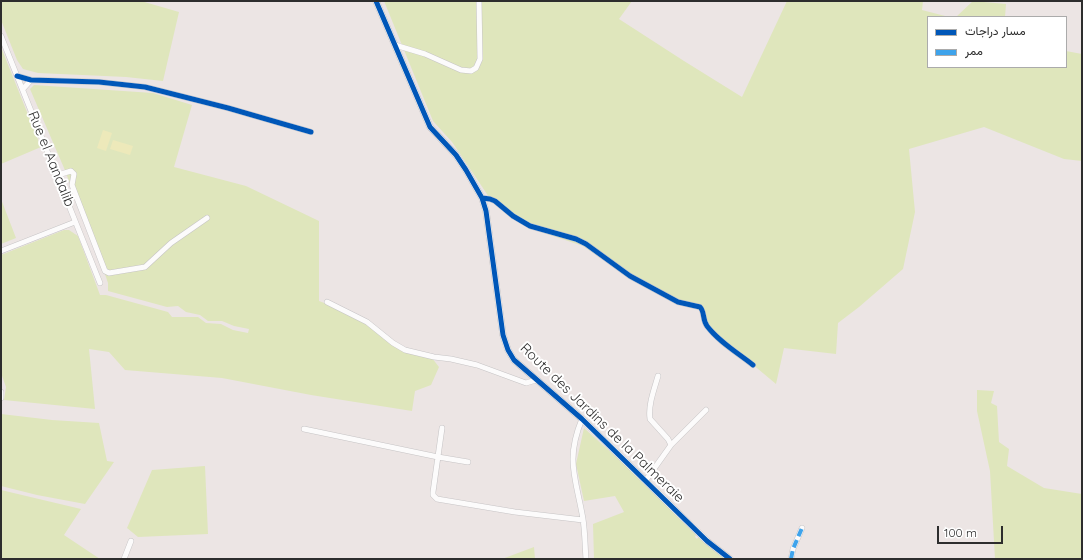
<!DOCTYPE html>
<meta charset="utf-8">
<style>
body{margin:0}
#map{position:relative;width:1083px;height:560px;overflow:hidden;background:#ece5e4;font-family:Quicksand,Vazirmatn,sans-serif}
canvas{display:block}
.frame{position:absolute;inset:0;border:2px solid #2d2d2d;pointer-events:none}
.legend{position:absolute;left:927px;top:16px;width:140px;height:52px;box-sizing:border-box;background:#fff;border:1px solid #ababab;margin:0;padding:5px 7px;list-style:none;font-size:12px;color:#2d2d2d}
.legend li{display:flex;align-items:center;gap:8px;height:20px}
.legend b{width:20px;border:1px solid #ababab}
.scale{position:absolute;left:937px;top:526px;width:66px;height:18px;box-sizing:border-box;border:2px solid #2d2d2d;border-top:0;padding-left:5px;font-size:12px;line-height:14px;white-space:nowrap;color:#2d2d2d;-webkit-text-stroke:3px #fff;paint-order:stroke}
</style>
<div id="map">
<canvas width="1083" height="560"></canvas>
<div class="frame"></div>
<ul class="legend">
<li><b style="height:5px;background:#0057b8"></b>مسار دراجات</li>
<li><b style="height:5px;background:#3ea3eb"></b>ممر</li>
</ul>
<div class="scale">100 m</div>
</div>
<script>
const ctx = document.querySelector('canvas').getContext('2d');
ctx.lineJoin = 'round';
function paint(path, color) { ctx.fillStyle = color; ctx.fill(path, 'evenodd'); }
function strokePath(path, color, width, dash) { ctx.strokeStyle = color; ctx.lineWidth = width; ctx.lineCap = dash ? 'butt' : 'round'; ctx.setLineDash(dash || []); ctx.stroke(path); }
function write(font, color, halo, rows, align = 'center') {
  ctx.font = font + ' Quicksand,sans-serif'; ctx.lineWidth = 4; ctx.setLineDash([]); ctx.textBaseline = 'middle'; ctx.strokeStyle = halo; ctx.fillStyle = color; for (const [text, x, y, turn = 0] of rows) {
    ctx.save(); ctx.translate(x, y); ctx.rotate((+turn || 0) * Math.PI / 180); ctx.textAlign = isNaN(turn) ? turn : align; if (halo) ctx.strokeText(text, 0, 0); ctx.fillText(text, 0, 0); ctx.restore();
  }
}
paint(new Path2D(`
 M1,1h140l38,11 -16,69 -37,-4 -88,-4 -15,-4 -6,-9 -16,-40z
 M384,1h248l-13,18 65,42 58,36 45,-96h136l-1,9 27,7h-21v50h138v-16l16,3v107l-18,-2 -80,-32 -75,22 6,63 -12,57 -44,38 -21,16 -2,31 -52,-6 -8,36 -73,-61 -2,-12 -77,-37 -41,-28 -48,-16 -20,-10 -22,-17 -41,-61 -19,-21z
 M973,1l33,3 -1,13h-49z
 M1,47l40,100 -40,17z
 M34,85l119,8 39,12 -18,62 72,19 73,35v80l21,8 28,16 32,25 32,8 7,9 -8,18 -16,6 -3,20 -101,-16 -89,-17 -97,-8 -16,-18 -20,-3 6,60 -91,-9 2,-13 -5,-14v-118l63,-25h5l9,6 22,59h6l62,17 4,5h26l8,6 15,1 12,6 15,3 1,-4 -15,-3 -12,-5h-14l-8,-6 -14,-3 -8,-6 -11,1 -59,-16v-8l-2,-6 -42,-109 -34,-79z
 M1,199l15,39 -15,6z
 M977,390l17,1 -3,12 6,3 2,36 10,7 -2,17 37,22 38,6v65h-87l-5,-88 -13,-60z
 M1,414l51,6 47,3 8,38 7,1 -29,42 -48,-9 -36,-9z
 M584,428l71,64 42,41 -2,4 2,2 2,-3 28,23h-133l-1,-35 31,-12 -9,-16 -31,5 -8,-37z
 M205,466l3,68 -70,3 -11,-9 25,-58z
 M1,490l80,19 -17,26 36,24h-99z
 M534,547l1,12h-33z`), '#dfe6bc');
paint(new Path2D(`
 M103,130l9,3 -6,18 -9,-3z
 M113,140l20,6 -3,9 -20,-6z`), '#ede9ba');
const minor = new Path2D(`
 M1,36l99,247
 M395,45l30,9 36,16 10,1 5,-3 4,-9 -1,-58
 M17,76l14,4 68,2 46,5 83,21 83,24
 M23,89l8,-9
 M58,175l13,-4 3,3 -2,11 3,8 30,78 4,2 36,-6 26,-24 36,-25
 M482,198l8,1 5,2 18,15 17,10 46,13 10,5 44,32 48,26 22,5c5,5 2,12 7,19 12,16 31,27 46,39
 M1,251l74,-29
 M327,302l40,20 26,21 12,7 29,7 17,2 26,6 49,18 10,-3
 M658,376c-4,14 -10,29 -8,43l18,20 3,6
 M1,392v6
 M582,419c-17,41 -6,59 1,100 2,13 2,27 3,40
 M442,428l-9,64v3l4,4 78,13 68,8
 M304,429l134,28 30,5
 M646,480l25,-35 35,-35
 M124,559l7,-18
 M791,559l2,-10 9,-21`);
const tertiary = new Path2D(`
 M376,1l54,126 26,28 10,15 16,28 4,13 17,124 5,15 6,10 68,59 125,122 23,18`);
strokePath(minor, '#c6c4c5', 6);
strokePath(tertiary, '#c6c4c5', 7);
strokePath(minor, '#fcfbfb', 5);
strokePath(tertiary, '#fcfbfb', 6);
strokePath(new Path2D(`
 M791,559l2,-10 9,-21`), '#3ea3eb', 4, [8, 4]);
strokePath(new Path2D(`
 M376,1l54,126 26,28 10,15 16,28 4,13 17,124 5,15 6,10 68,59 125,122 23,18
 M17,76l14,4 68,2 46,5 83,21 83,24
 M482,198l8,1 5,2 18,15 17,10 46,13 10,5 44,32 48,26 22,5c5,5 2,12 7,19 12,16 31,27 46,39`), '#0057b8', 5);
write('14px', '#2d2d2d', '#fff', [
 ["Rue el Aandalib",51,159,68],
 ["Route des Jardins de la Palmeraie",602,423,44]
]);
</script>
